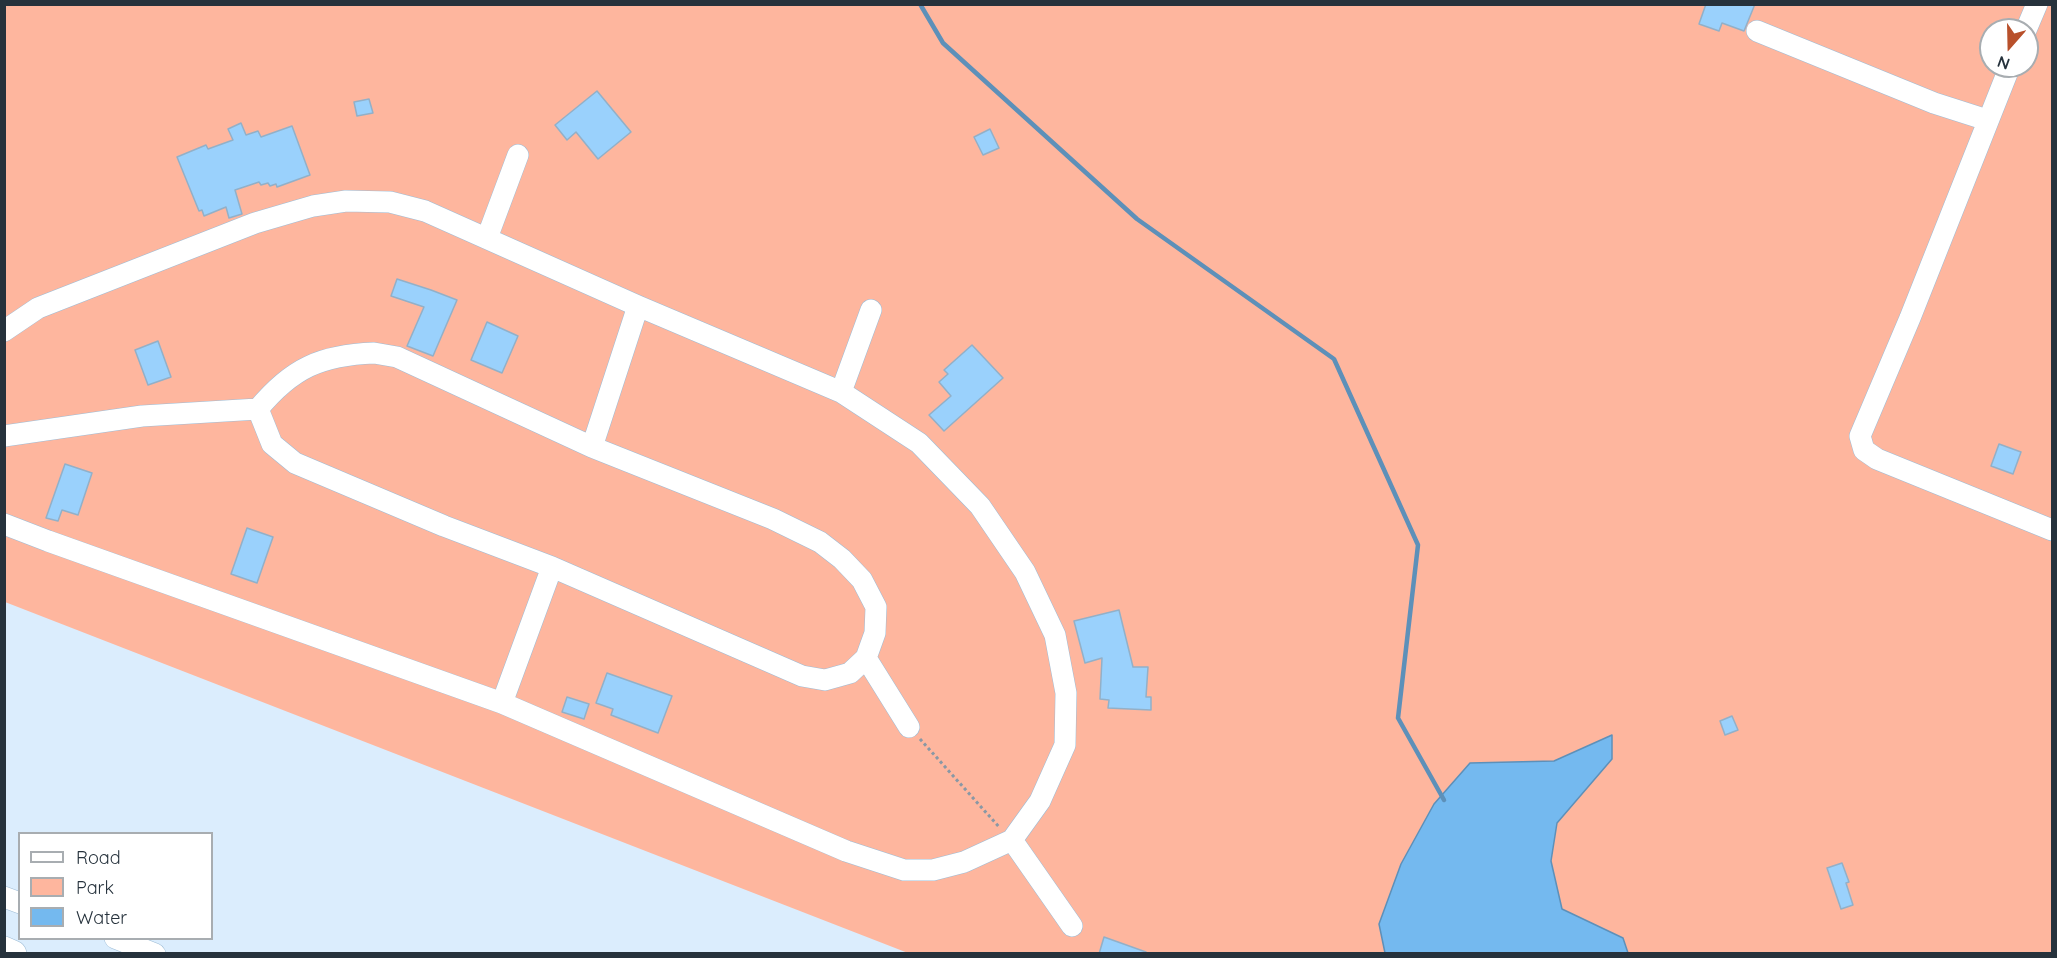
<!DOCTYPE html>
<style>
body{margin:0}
#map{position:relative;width:2057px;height:958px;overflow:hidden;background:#dbedfd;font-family:Quicksand,sans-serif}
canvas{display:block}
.frame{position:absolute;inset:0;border:6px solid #26323c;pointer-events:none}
.legend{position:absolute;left:18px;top:832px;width:195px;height:108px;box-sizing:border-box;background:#fff;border:2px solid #a8adb1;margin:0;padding:8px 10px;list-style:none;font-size:18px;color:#26323c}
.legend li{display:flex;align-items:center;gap:12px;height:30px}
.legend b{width:30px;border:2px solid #a8adb1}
.north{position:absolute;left:1979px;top:18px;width:60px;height:60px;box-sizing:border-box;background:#fff;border:2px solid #a8adb1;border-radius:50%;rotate:200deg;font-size:16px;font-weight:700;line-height:24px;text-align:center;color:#26323c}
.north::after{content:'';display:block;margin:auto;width:21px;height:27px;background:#b8502b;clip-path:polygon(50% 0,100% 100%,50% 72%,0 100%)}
</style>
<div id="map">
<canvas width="2057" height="958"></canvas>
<div class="frame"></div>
<ul class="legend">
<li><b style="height:8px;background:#fff"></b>Road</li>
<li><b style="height:16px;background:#feb69e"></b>Park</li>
<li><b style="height:16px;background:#74b9ef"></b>Water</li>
</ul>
<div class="north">N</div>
</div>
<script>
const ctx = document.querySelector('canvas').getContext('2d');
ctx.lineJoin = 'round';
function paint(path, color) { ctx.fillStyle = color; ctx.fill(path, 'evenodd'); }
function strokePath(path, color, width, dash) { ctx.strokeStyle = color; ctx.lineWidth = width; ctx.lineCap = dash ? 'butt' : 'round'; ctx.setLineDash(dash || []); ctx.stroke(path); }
paint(new Path2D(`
 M4,5h2048v948h-1144l-903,-351zM1991,30h36v36h-36z`), '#feb69e');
const water = new Path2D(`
 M1612,735v24l-55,64 -6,38 11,48 61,29 5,15h-243l-6,-29 22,-60 33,-60 36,-41 84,-2z`);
paint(water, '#74b9ef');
strokePath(water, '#5d90b9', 1.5);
strokePath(new Path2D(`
 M920,4l23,39 194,176 197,140 84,186 -20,173 46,82`), '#5d90b9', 4.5);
const building = new Path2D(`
 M1706,4h49l-11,27 -22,-8 -3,8 -20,-7z
 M597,91l34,41 -33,27 -22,-27 -9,8 -12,-15z
 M369,99l4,14 -16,3 -3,-14z
 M241,123l5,12 12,-4 3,6 31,-11 18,49 -33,12 -1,-3 -6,2 -2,-3 -7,2 -2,-3 -24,8 7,24 -13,4 -3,-11 -22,9 -2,-6 -3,1 -22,-54 29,-12 2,4 25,-9 -5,-11z
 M990,129l9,19 -16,7 -9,-18z
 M397,279l34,11 26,10 -24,56 -26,-10 17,-39 -33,-11z
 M487,322l31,14 -16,37 -31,-13z
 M158,341l13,36 -23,8 -13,-35z
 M972,345l31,33 -59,53 -15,-16 22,-19 -12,-14 9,-8 -4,-4z
 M1999,444l22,8 -8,22 -22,-8z
 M65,464l27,9 -14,42 -16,-5 -4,11 -12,-3z
 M247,528l26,9 -16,46 -26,-9z
 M1119,610l14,57h15l-2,30h5v13l-43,-2 1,-8 -9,-1 2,-41 -17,5 -11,-42z
 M607,673l65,23 -14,37 -47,-18 2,-6 -17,-6z
 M567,697l22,7 -5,15 -22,-7z
 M1732,716l6,14 -13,5 -5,-14z
 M1842,863l7,19 -3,1 7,22 -12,4 -14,-41z
 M1104,937l42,15v2h-47z`);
paint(building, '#9ad1fc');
strokePath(building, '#92b0c8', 1.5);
const minor = new Path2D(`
 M2026,30l11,-26
 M1757,31l177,72 53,17
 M2010,66l-100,252 -50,118 4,14 13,9 175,71
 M487,238l31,-83
 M4,331l34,-23 217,-85 58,-17 33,-5 44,1 35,9 213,95 203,86 78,51 61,63 45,66 30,63 11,58 -1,52 -25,56 -28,39 -48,22 -31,8h-29l-58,-19 -344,-148 -454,-162 -44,-17
 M374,353l23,4 195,90 181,72 47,23 22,17 20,21 14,27 -1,26 -9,25 -16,15 -25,7 -23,-4 -250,-109 -108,-41 -149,-63 -23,-19 -14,-35c34,-41 63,-54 116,-56z
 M841,392l30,-82
 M4,436l138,-20 116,-7
 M592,447l46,-141
 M866,658l43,69
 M502,703l50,-136
 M1012,840l60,86
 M4,897l16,6
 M115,938l40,16`);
const major = new Path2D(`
 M4,950l9,4`);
strokePath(minor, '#9ebcd5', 22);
strokePath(major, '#9ebcd5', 28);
strokePath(new Path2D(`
 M920,739l80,89`), '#8998a5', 3, [3, 3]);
strokePath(minor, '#fff', 21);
strokePath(major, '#fff', 27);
</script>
